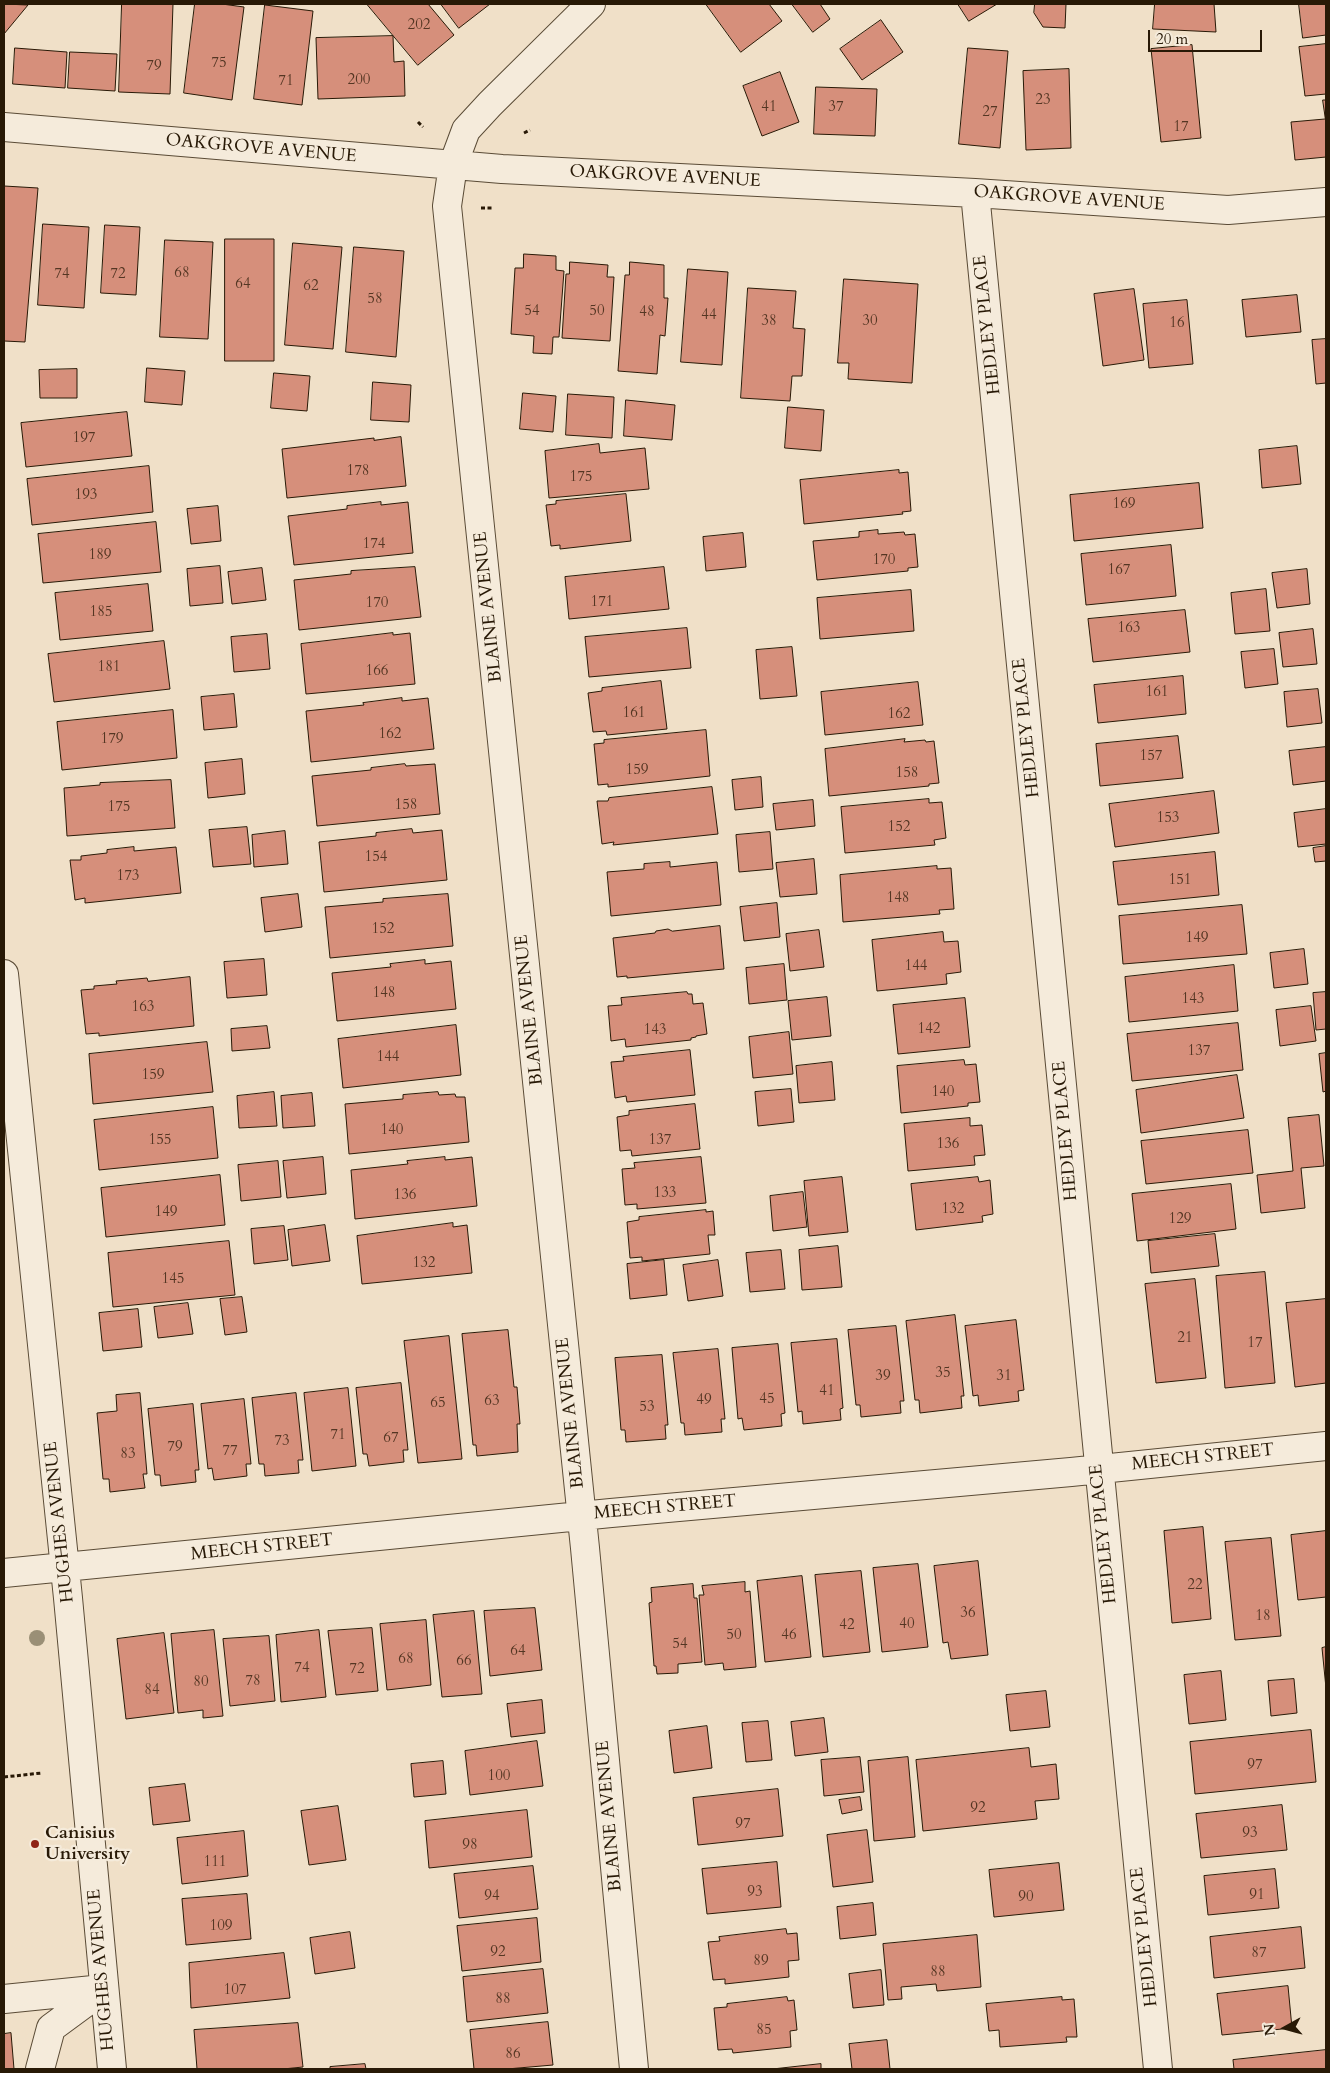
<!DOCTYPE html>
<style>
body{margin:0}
#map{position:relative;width:1330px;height:2073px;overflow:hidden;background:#f0e0c8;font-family:Cardo,serif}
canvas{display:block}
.frame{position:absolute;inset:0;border:5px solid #281906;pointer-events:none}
.north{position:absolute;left:1260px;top:2003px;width:50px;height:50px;-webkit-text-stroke:4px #f5ebdb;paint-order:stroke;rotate:263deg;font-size:14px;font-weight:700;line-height:20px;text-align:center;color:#281906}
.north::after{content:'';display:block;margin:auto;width:18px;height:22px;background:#281906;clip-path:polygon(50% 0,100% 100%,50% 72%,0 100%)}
.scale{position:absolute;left:1148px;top:30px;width:114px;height:22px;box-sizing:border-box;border:2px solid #281906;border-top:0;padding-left:6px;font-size:15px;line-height:18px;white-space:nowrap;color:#281906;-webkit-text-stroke:4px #f5ebdb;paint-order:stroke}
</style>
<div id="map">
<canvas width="1330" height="2073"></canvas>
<div class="frame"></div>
<div class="north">N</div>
<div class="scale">20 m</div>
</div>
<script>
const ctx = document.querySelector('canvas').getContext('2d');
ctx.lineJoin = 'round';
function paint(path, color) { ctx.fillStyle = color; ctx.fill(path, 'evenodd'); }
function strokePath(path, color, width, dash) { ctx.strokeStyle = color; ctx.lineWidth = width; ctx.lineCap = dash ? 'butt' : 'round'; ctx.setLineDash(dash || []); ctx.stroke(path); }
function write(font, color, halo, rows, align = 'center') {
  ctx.font = font + ' Cardo,serif'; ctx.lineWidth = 4.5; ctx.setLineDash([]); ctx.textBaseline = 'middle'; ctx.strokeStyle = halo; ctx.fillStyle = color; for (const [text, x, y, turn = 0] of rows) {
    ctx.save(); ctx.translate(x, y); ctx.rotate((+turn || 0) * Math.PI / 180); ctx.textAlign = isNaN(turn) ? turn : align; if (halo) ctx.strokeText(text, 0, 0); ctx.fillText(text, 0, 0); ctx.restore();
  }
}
const building = new Path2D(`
 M4,4l24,1 -24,29z
 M122,4h51l-3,90 -51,-2z
 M195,4h27l22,3 -12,93 -48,-7z
 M367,4h61l26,31 -36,30z
 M441,4h49l-31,24z
 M706,4h63l13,17 -41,31z
 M792,4h28l10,15 -17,13z
 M958,4h39l-28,17z
 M1035,4h31l-1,24 -22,-1 -9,-14z
 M1155,4h59l2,28 -63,-3z
 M1299,4h27v31l-23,3z
 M265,5l48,6 -11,94 -48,-6z
 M881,20l22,32 -41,28 -22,-31z
 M393,36l1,26 10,-1 1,35 -87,3 -2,-61z
 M1326,44v50l-21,2 -6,-49z
 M1192,45l9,93 -40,4 -10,-93z
 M15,48l52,4 -2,36 -52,-4z
 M968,48l40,3 -8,97 -41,-4z
 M70,52l47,2 -2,37 -47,-3z
 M1069,69l2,79 -45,2 -3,-79z
 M780,72l19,50 -37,14 -19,-50z
 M816,87l61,2 -2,47 -61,-2z
 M1323,100h3v57l-31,3 -4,-38 34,-3z
 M4,186l34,2 -13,154 -21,-1z
 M43,224l46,3 -5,81 -46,-3z
 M105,225l35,2 -4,68 -35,-2z
 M225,239h49v122h-49z
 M165,240l48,2 -5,97 -48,-2z
 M293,243l49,4 -9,102 -48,-4z
 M354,247l50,4 -8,106 -50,-5z
 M524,254l32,2v14l8,1 -5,66h-6l-1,17 -19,-1 1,-17 -23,-2 4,-66h8z
 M570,262l38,3 -1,12h7l-4,64 -48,-3 4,-64h3z
 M630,262l34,3v33h4l-3,38 -5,-1 -3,39 -39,-3 7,-96h4z
 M688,269l40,3 -6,93 -41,-3z
 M844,279l74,5 -6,99 -64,-4 1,-16h-11z
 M748,288l48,3 -3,37 12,1 -3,47h-10l-2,25 -49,-3z
 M1134,289l10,71 -41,6 -9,-72z
 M1297,295l4,37 -55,5 -4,-37z
 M1187,300l6,64 -44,4 -6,-64z
 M1326,339v44l-10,1 -4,-44z
 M147,368l38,3 -3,34 -37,-3z
 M77,369v29h-37l-1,-28z
 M274,373l36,3 -3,35 -36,-3z
 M373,382l38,3 -2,37 -38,-2z
 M523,393l33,3 -3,36 -33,-3z
 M568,394l46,3 -2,41 -46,-3z
 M626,400l49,5 -3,35 -48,-4z
 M788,407l36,3 -3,41 -36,-3z
 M127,412l5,44 -106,11 -5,-44z
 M401,437l5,49 -119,12 -5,-49 92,-11v2z
 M599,444l1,9 45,-5 4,41 -100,9 -4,-47z
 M1297,446l4,38 -39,4 -3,-38z
 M149,466l4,46 -121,13 -5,-46z
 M899,470v3l9,-1 3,39 -9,1 1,2 -99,10 -4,-44z
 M1199,483l4,45 -129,13 -4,-46z
 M626,494l5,47 -71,8v-4l-9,1 -5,-41 10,-1v-3z
 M381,502v3l27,-3 5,51 -119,12 -6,-49 59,-7v-3z
 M218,506l3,35 -30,3 -4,-35z
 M156,522l5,50 -118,11 -5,-49z
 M878,530v4l26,-2 1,3 10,-1 3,33 -10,1v3l-91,9 -4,-39 46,-4v-5z
 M743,533l3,34 -40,4 -3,-34z
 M1171,545l5,51 -90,9 -5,-51z
 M220,566l3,37 -33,3 -3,-37z
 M415,567l6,50 -122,13 -5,-50 57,-6v-3z
 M664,567l5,42 -100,10 -4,-42z
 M262,568l4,32 -34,4 -4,-32z
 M1307,569l3,35 -33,4 -5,-35z
 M148,584l5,47 -93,9 -5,-47z
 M1266,589l4,42 -35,3 -4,-41z
 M911,590l3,41 -94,8 -3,-41z
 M1185,610l5,42 -97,10 -5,-43z
 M687,628l4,40 -102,9 -4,-40z
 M1313,629l4,35 -34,3 -4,-34z
 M393,633v2l17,-2 5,51 -109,10 -5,-50z
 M267,634l3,35 -36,3 -3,-35z
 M164,641l6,48 -116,13 -6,-48z
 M792,647l5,49 -37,3 -4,-49z
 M1274,649l4,35 -33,4 -4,-36z
 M1183,676l3,38 -88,9 -4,-38z
 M661,681l6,48 -60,6 -1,-4 -13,1 -5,-39 14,-2v-3z
 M918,682l5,43 -98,10 -4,-43z
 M1318,689l4,34 -35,4 -3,-35z
 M234,694l3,33 -33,3 -3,-33z
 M402,698v3l26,-3 6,51 -123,13 -5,-51 58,-6 -1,-2z
 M173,710l4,48 -115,12 -5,-48z
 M706,730l4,46 -102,11v-3l-10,1 -4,-41 10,-1v-3z
 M1178,736l5,42 -83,8 -4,-42z
 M905,739l-1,3 21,-2 1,2 8,-1 5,42 -10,1v2l-100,10 -4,-47z
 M1326,747v34l-33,4 -4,-34z
 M242,759l3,35 -37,4 -3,-35z
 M405,764l1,2 29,-2 5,50 -123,12 -5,-50 59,-6v-2z
 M761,777l2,30 -28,3 -3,-30z
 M171,780l4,48 -108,8 -3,-48 36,-3v-2z
 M712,787l6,47 -105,11 1,-3 -12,2 -5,-43h11l1,-3z
 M1214,791l5,42 -104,14 -6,-43z
 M929,799v4l13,-1 4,36 -12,2 1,5 -90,8 -4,-46z
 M813,800l2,26 -39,4 -3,-26z
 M1326,809v35l-28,3 -4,-34z
 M247,827l4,37 -38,3 -4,-37z
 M412,829l1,4 29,-3 5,50 -123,12 -5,-50 57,-6v-3z
 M285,831l3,33 -34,3 -2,-32z
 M770,832l3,37 -34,3 -3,-37z
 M1326,846v15l-11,1 -2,-14z
 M134,847v4l42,-4 5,46 -96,10v-5l-10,2 -5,-40h11v-4l26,-3v-3z
 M1215,852l4,43 -101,10 -5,-43z
 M814,859l3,35 -37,3 -4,-34z
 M670,862v5l47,-5 4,43 -110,11 -4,-44 37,-3v-5z
 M937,866v3l14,-1 3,41 -15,1 1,4 -97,8 -3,-47z
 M298,894l4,33 -37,5 -4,-34z
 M448,894l5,52 -123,12 -5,-51 58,-5v-3z
 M777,903l3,34 -36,4 -4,-34z
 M1242,905l5,49 -124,10 -4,-48z
 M720,926l4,43 -97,9v-2l-10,1 -4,-39 42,-5 1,-2 12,-2 4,2z
 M819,930l5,37 -34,4 -4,-37z
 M943,932l1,10 14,-1 3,31 -15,2 1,10 -70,7 -5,-51z
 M1304,949l4,35 -34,4 -4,-35z
 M264,959l3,36 -40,3 -3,-36z
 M425,960v4l26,-3 5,48 -119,12 -5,-48 59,-6 -1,-3z
 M784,964l3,36 -38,4 -3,-36z
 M1234,965l4,46 -109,11 -4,-45z
 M190,977l4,49 -95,10v-3l-13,1 -5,-44 13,-1v-3l23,-2 -1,-3 31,-3 1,3z
 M687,992l1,2h4l1,10 10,-1 4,31 -11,2v1l-5,1v2l-65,7 -1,-8 -14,2 -3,-35 14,-1 -1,-7z
 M1326,992v37l-10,1 -3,-37z
 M827,997l4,39 -39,4 -4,-39z
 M965,998l5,49 -72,7 -5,-49z
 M1311,1006l5,35 -36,5 -4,-36z
 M1238,1023l5,47 -111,11 -5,-47z
 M456,1025l5,50 -118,13 -5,-49z
 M267,1026l3,22 -38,3 -1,-22z
 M789,1032l4,42 -40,4 -4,-41z
 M207,1042l6,50 -120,12 -4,-50z
 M690,1050l5,45 -68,7 -1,-6 -11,2 -4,-36 13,-1 -1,-4z
 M1326,1053v38l-3,1 -4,-38z
 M964,1060l1,5 11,-1 4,38 -12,1v3l-67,7 -4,-47z
 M832,1062l3,38 -36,3 -3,-37z
 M1237,1075l7,43 -103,15 -5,-43z
 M791,1089l3,33 -36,4 -3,-34z
 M274,1092l3,34 -38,2 -2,-32z
 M438,1092l1,3 16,-1 1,3h9l4,45 -120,12 -4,-50 58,-5v-4z
 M312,1093l3,33 -32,2 -2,-32z
 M695,1104l5,45 -68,7 -1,-6 -11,1 -3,-34 12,-2v-4z
 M213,1107l5,51 -119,12 -5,-50z
 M1319,1115l5,51 -23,2 4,40 -44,5 -4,-38 36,-4 -5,-53z
 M970,1118v8l12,-1 3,30 -11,1 1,9 -67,6 -4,-47z
 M1248,1130l5,43 -107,11 -5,-43z
 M323,1157l3,37 -39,4 -4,-37z
 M445,1157v3l27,-3 5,49 -122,13 -4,-49 57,-6 -1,-3z
 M701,1157l5,46 -69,6v-5l-12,1 -3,-36 13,-1 -1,-5z
 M278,1161l3,36 -40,4 -3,-36z
 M220,1175l5,50 -119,12 -5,-49z
 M842,1177l6,55 -39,4 -5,-55z
 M978,1177l1,5 11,-2 3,34 -11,2 1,6 -67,8 -5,-46z
 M1231,1184l5,45 -99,12 -5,-47z
 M803,1192l4,35 -34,4 -3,-35z
 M706,1210v2l7,-1 2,24h-7l2,19 -68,7v-4l-12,1 -3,-36 12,-2v-3z
 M453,1223v4l14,-2 5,48 -110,11 -5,-48z
 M325,1225l5,36 -38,5 -4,-36z
 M284,1226l4,34 -34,4 -3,-35z
 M1215,1234l4,32 -68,7 -3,-32z
 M229,1241l6,54 -122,12 -5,-54z
 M838,1246l4,41 -40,3 -3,-40z
 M781,1250l4,39 -35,3 -4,-39z
 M664,1260l3,35 -37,4 -3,-35z
 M718,1260l5,36 -35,5 -5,-36z
 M1265,1272l10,111 -50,5 -9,-112z
 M1195,1279l11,99 -50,5 -11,-99z
 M242,1297l5,35 -22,3 -5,-36z
 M1326,1299v84l-31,4 -9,-84z
 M188,1303l5,31 -35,4 -4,-31z
 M138,1309l4,38 -39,4 -4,-38z
 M955,1315l9,81h-3l1,12 -42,5 -1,-13h-4l-9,-79z
 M1016,1320l8,70 -6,1 1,10 -40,5 -1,-11 -5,1 -8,-70z
 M896,1326l8,75h-4l1,12 -40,4 -1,-12h-4l-8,-75z
 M508,1330l6,57h3l3,37h-3l1,28 -41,4 -1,-11h-3l-11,-111z
 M449,1336l13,123 -44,4 -14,-122z
 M837,1339l6,69 -3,1 1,11 -38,4 -1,-13 -4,1 -7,-69z
 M778,1344l7,69 -4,1 1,12 -38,4 -2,-12 -4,1 -6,-71z
 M718,1349l7,70h-4l1,13 -37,3 -1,-12h-3l-8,-70z
 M662,1355l6,70h-3l1,14 -40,3 -1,-12h-4l-6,-72z
 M401,1383l7,67h-5l1,12 -35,4 -2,-12h-4l-7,-66z
 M348,1388l8,78 -44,5 -8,-78z
 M140,1393l7,81h-4l2,14 -35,4 -1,-13h-6l-6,-66 20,-2 -1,-16z
 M296,1393l7,67h-5l1,13 -34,3 -1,-12h-5l-7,-66z
 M244,1399l7,65h-5l1,12 -33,4 -2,-12 -4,1 -7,-65z
 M193,1404l6,66h-4l1,12 -35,4 -1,-11h-5l-7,-66z
 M1203,1527l8,92 -39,4 -8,-92z
 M1326,1531v66l-28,3 -7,-65z
 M1271,1538l10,98 -46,4 -10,-98z
 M978,1561l10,94 -37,4 -3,-17 -5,1 -9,-77z
 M918,1564l10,83 -46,5 -9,-84z
 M861,1571l9,81 -47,5 -8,-82z
 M802,1576l9,81 -46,5 -8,-81z
 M745,1582v10l5,-1 6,76 -32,3 -1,-7 -18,2 -6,-70h5l-2,-9z
 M693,1584l1,14h3l5,64 -24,2v9l-21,1 -1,-8h-2l-5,-63 3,-1 -1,-14z
 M535,1608l7,62 -52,6 -6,-65z
 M474,1611l8,83 -40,3 -9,-82z
 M426,1620l5,65 -44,5 -7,-66z
 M372,1628l6,63 -42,4 -8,-64z
 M214,1630l9,86 -20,2v-8l-25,3 -7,-79z
 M319,1630l7,67 -45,5 -5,-67z
 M164,1633l10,80 -48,6 -9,-80z
 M269,1636l6,65 -45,5 -7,-67z
 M1326,1647v41l-4,-40z
 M1221,1671l5,49 -37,4 -5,-49z
 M1294,1679l3,34 -26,3 -3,-35z
 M1046,1691l4,36 -40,4 -4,-36z
 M542,1700l3,33 -34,4 -4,-33z
 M824,1718l4,34 -33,4 -4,-34z
 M768,1721l4,39 -26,2 -4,-39z
 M707,1726l5,42 -38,5 -5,-42z
 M1311,1730l5,52 -121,12 -5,-52z
 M537,1741l6,45 -73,9 -5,-44z
 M1029,1748l2,19 25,-3 3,35 -24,2 2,18 -114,12 -7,-71z
 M860,1757l4,35 -40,4 -3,-36z
 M908,1757l7,80 -41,4 -6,-80z
 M443,1761l3,33 -32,3 -3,-33z
 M185,1784l5,37 -37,4 -4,-37z
 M778,1789l5,47 -85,9 -5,-47z
 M860,1797l2,13 -20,4 -3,-14z
 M1282,1805l5,45 -86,8 -5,-44z
 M338,1806l8,54 -37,5 -8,-54z
 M527,1810l5,47 -103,11 -4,-47z
 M867,1830l6,52 -40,5 -6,-52z
 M244,1831l4,45 -66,8 -5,-46z
 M777,1862l4,45 -74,7 -5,-45z
 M1059,1863l5,47 -70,7 -5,-47z
 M533,1866l5,43 -79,9 -5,-44z
 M1275,1869l4,39 -71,7 -4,-39z
 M247,1894l4,45 -65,6 -4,-46z
 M873,1903l3,32 -36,4 -3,-32z
 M537,1918l4,44 -79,9 -5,-45z
 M1301,1927l4,41 -91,10 -4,-41z
 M786,1929l1,5 10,-1 2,27 -11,1 1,16 -64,7v-5l-12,1 -5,-38 12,-1 -1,-4z
 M350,1932l5,36 -40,6 -5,-36z
 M977,1935l4,52 -44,4 -1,-7 -35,3 1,12 -14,1 -5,-56z
 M284,1953l6,45 -99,10 -2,-45z
 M543,1969l5,44 -81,9 -4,-45z
 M881,1970l3,35 -31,3 -4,-34z
 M1288,1986l4,42 -70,7 -5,-41z
 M787,1997l1,4 6,-1 3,30 -7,1 1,16 -58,6 -1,-4 -14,1 -4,-42 13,-1v-3z
 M1062,1997v3l12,-1 3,38h-11l1,5 -67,5 -1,-17 -10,1 -3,-27z
 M548,2022l5,43 -46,4h-33l-4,-39z
 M298,2023l5,44 -20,2h-86l-3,-39z
 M11,2033l3,36h-10v-35z
 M887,2040l3,29h-38l-3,-25z
 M1326,2050v19h-92l-1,-9z
 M365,2064l1,5h-36v-2z
 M821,2064v5h-48z`);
paint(building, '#d68f7b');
strokePath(building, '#281906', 1);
const minor = new Path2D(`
 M591,4l-101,100 -24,26 -13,35 -6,41 138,1342 49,521
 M4,127l498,42 473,24 253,17 98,-8
 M975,193l183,1876
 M4,974l64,624 44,471
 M4,1573l607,-60 460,-41 255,-26
 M4,1999l99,-10
 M40,2069l11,-41 53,-39`);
strokePath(minor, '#5a4b36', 30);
strokePath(new Path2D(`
 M418,122l5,5
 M524,133l6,-3
 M481,208h12
 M4,1777l38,-4`), '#281906', 3, [4, 2.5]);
strokePath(minor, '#f5ebdb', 28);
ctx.fillStyle = '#9a8f76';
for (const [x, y] of [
 [37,1638]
]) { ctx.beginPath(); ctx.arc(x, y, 8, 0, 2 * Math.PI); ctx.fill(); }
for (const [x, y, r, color] of [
 [35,1844,5,"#8f2418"]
]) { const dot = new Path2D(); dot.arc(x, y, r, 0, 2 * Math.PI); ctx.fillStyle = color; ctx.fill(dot); strokePath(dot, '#f5ebdb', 2); }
write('15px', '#543623', null, [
 ["202",419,26],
 ["75",219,64],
 ["79",154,67],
 ["200",359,81],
 ["71",286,82],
 ["23",1043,101],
 ["41",769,108],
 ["37",836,108],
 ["27",990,113],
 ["17",1181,128],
 ["68",182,274],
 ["74",62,275],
 ["72",118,275],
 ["64",243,285],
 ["62",311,287],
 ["58",375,300],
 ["54",532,312],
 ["50",597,312],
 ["48",647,313],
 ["44",709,316],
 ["38",769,322],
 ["30",870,322],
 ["16",1177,324],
 ["197",84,439],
 ["178",358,472],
 ["175",581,478],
 ["193",86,496],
 ["169",1124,505],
 ["174",374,545],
 ["189",100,556],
 ["170",884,561],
 ["167",1119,571],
 ["171",602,603],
 ["170",377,604],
 ["185",101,613],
 ["163",1129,629],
 ["181",109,668],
 ["166",377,672],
 ["161",1157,693],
 ["161",634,714],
 ["162",899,715],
 ["162",390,735],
 ["179",112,740],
 ["157",1151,757],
 ["159",637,771],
 ["158",907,774],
 ["158",406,806],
 ["175",119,808],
 ["153",1168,819],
 ["152",899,828],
 ["154",376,858],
 ["173",128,877],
 ["151",1180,881],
 ["148",898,899],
 ["152",383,930],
 ["149",1197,939],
 ["144",916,967],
 ["148",384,994],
 ["143",1193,1000],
 ["163",143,1008],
 ["142",929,1030],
 ["143",655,1031],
 ["137",1199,1052],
 ["144",388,1058],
 ["159",153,1076],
 ["140",943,1093],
 ["140",392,1131],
 ["155",160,1141],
 ["137",660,1141],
 ["136",948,1145],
 ["133",665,1194],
 ["136",405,1196],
 ["132",953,1210],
 ["149",166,1213],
 ["129",1180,1220],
 ["132",424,1264],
 ["145",173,1280],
 ["21",1185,1339],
 ["17",1255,1344],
 ["35",943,1374],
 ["39",883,1377],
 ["31",1004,1377],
 ["41",827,1392],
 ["45",767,1400],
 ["49",704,1401],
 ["63",492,1402],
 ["65",438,1404],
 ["53",647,1408],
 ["71",338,1436],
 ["67",391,1439],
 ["73",282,1442],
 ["79",175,1448],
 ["77",230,1452],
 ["83",128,1455],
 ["22",1195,1586],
 ["36",968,1614],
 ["18",1263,1617],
 ["40",907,1625],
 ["42",847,1626],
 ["50",734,1636],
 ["46",789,1636],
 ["54",680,1645],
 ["64",518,1652],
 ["68",406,1660],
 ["66",464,1662],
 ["74",302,1669],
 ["72",357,1670],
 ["78",253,1682],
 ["80",201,1683],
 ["84",152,1691],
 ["97",1255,1766],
 ["100",499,1777],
 ["92",978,1809],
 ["97",743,1825],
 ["93",1250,1834],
 ["98",470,1846],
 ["111",215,1863],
 ["93",755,1893],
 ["91",1257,1896],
 ["94",492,1897],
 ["90",1026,1898],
 ["109",221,1927],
 ["92",498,1953],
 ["87",1259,1954],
 ["89",761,1962],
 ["88",938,1973],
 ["107",235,1991],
 ["88",503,2000],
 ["85",764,2031],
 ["86",513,2055]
]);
write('18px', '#281906', '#f5ebdb', [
 ["OAKGROVE AVENUE",261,149,5],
 ["OAKGROVE AVENUE",665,177,3],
 ["OAKGROVE AVENUE",1069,199,4],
 ["HEDLEY PLACE",988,325,-96],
 ["BLAINE AVENUE",489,607,-96],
 ["HEDLEY PLACE",1027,728,-96],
 ["BLAINE AVENUE",530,1010,-96],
 ["HEDLEY PLACE",1066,1131,-95],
 ["BLAINE AVENUE",571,1413,-96],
 ["MEECH STREET",1203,1458,-6],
 ["MEECH STREET",665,1508,-5],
 ["HUGHES AVENUE",60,1522,-96],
 ["HEDLEY PLACE",1104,1534,-96],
 ["MEECH STREET",262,1548,-6],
 ["BLAINE AVENUE",610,1816,-95],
 ["HEDLEY PLACE",1145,1937,-96],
 ["HUGHES AVENUE",102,1970,-95]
]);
write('bold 18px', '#281906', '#f5ebdb', [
 ["Canisius",45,1834],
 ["University",45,1855]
], 'left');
</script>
